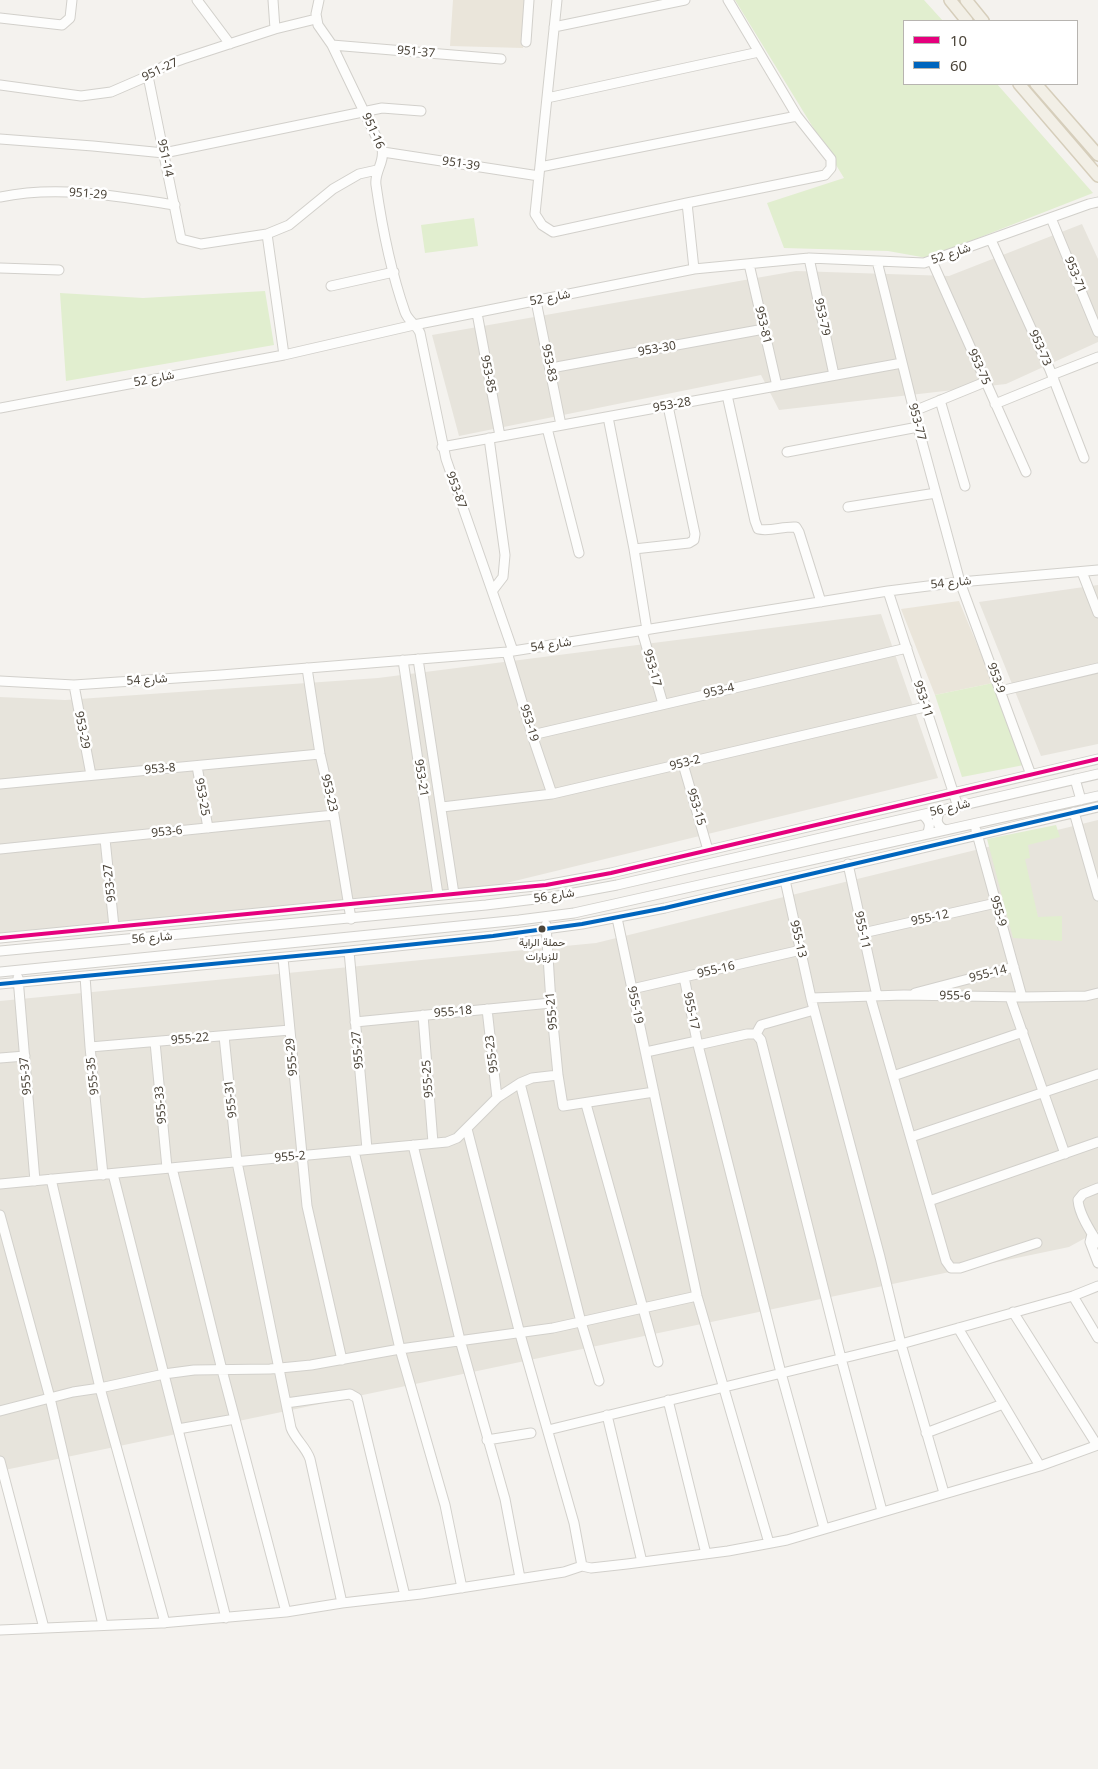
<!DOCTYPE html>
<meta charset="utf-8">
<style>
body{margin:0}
#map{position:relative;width:1098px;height:1769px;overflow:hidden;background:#f4f2ee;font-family:"Noto Sans",sans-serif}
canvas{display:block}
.legend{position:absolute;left:903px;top:20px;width:175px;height:65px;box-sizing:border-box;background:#fff;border:1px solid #b7b4b0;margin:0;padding:6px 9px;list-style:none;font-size:15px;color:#4b4439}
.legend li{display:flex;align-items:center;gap:10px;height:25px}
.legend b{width:25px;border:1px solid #b7b4b0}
</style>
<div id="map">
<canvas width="1098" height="1769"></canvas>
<ul class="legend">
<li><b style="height:6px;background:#e5007d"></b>10</li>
<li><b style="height:6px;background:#0065bd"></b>60</li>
</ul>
</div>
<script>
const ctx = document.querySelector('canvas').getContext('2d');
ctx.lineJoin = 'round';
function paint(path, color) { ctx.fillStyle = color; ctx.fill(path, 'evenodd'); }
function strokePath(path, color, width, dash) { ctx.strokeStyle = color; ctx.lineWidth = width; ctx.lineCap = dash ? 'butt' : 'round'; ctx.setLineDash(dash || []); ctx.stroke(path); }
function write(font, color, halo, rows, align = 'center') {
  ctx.font = font + ' "Noto Sans",Vazirmatn,sans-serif'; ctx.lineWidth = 5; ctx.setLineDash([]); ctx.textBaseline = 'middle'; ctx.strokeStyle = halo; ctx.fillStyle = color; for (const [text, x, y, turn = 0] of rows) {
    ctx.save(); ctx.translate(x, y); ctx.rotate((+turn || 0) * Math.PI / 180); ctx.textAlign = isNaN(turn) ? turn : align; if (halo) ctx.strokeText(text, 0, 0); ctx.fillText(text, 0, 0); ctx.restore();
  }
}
paint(new Path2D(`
 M1082,224l16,35v83l-92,42 -227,26 -18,-35 -302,61 -27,-101 364,-64 153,5z
 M1098,585v159l-57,12 -62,-154z
 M881,614l57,164 -444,108 -494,47v-236l65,3 313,-22z
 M1098,820v411l-29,16 -1069,224v-470l596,-58z`), '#e7e4dc');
paint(new Path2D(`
 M453,0h73l-3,48 -73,-2z
 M959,601l34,82 -58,12 -34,-86z`), '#eae5da');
paint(new Path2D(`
 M735,0h189l19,21h-39v63h93l96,109 -166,65 -39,-7 -104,-3 -17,-45 77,-25z
 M474,218l4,28 -53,7 -4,-28z
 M265,291l9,54 -208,36 -6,-88 83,5z
 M993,683l31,82 -62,12 -27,-82z
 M1056,825l4,12 -32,8 2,13 -5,1 13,58 24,-1v25l-49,-3 -26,-99z`), '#e1eecf');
const minor = new Path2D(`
 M197,0l33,44
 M273,0l2,29
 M319,0l-3,14 2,11 14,20 50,104c3,13 -8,23 -6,36 6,42 15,87 29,127 3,9 12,13 15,21l26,126 67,192
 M557,0l-22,214 7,11 11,7 134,-29 138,-28 6,-7v-9l-34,-43 -69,-116
 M0,18l62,7 8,-7 2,-18
 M554,27l131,-27
 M526,42l3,-42
 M332,45l169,14
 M148,76l33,163 20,5 66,-10 22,-9 44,-36 26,-15 18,-4
 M0,85l81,11 30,-4 37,-16 16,-10 19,-7 92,-30 41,-10
 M547,98l212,-46
 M0,139l93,7 71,7 218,-45 39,3
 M383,152l156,24
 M540,167l257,-51
 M0,197c58,-12 117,-1 175,8
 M687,203l7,66
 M1051,218l47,114
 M267,234l17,121
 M991,240l59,130 34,88
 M809,258l25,117
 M877,261l41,166 42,155 71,193
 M932,261l94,211
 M749,264l28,122
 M0,268l59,2
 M331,286l63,-14
 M536,301l25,124
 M477,313l23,123
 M551,368l213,-39
 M1052,375l46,-18
 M727,395l28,126 3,8c12,3 25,-3 38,-2l3,5 22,70
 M940,400l25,86
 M995,404l59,-24
 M0,408l284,-53 130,-30 280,-56 115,-11 115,5 165,-59 9,-2
 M914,411l71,-29
 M608,417l26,132 13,81
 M547,428l32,125
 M489,438l16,117 -2,22 -10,13
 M442,447l460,-84
 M787,452l131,-25
 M848,507l88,-14
 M634,549l55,-6 5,-3 1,-6 -27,-128
 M1082,572l16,41
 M888,591l70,216
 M642,631l21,73
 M507,652l25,83 20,59
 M418,659l36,235
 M403,660l35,235
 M307,668l13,86 14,61 17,104
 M0,681l74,4 147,-10 286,-23 381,-61 72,-9 138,-12
 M74,685l17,90
 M1000,691l98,-23
 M532,735l375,-87
 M683,764l25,86
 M197,766l11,62
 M1075,779l6,21
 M0,784l320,-30
 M442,807l110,-13 373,-87
 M940,811c-5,9 -3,15 5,19
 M1074,812l24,84
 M923,815c7,6 8,11 4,19
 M976,830l46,167
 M105,839l9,88
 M0,849l334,-34
 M848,864l29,132
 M785,880l26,118 69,259 21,87 43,149
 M617,918l80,378 72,247
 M546,925l5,78 7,72 5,31 91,-14
 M863,933l133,-30
 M0,938l546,-53 65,-12 487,-114
 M0,951l486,-46 66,-8 65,-12 481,-111
 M349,951l18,198
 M283,958l24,248 35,154
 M0,972l519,-52 55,-7 524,-117
 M85,976l5,71 13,128
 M684,977l13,64 84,332 43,155
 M18,978l17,203
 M0,984l349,-33 144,-15 89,-12 83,-16 433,-101
 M632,989l169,-39
 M915,993l99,-26
 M870,996l76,265 5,7h9l77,-25
 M1010,997l55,157
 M811,998l93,-3 118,2 64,-1 12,-3
 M487,1009l10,89
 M423,1015l10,128
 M355,1022l196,-19
 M756,1034l5,6 80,318 41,153
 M756,1034l5,-9 53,-15
 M224,1036l13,126 54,266c4,11 15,19 19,31l32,144
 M155,1042l12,126
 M698,1045l49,-11h9
 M90,1047l200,-17
 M646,1052l51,-11
 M0,1058l25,-2
 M893,1076l130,-44
 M520,1083l61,239 18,59
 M586,1104l72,258
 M467,1129l53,205 54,189 8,43
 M911,1137l187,-63
 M413,1145l47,195 45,159 15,79
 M354,1151l46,198 45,156 17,83
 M172,1168l50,202 64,242
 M113,1174l113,444
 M51,1179l49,209 65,235
 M0,1184l447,-42 10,-4 40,-40 23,-15 12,-5 26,-3
 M1098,1188l-15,6 -5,6c1,14 12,31 20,43
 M929,1201l169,-59
 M0,1215l50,183 53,227
 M1092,1234l-2,8 8,21
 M1073,1296l25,42
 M1013,1312l84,133
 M958,1328l82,138
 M668,1400l38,154
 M286,1403l64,-9 7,4 48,198
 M0,1411l73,-19 27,-4 64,-14 30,-4 76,-1 41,-4 89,-16 153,-21 144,-32
 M607,1415l35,147
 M178,1429l57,-10
 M548,1430l353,-86 172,-48 25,-10
 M926,1433l77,-29
 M487,1440l44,-7
 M0,1461l44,167
 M0,1630l161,-7 125,-11 56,-9 79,-9 143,-22 18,-6 9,2 36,-4 101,-13 59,-11 253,-74 58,-21`);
const major = new Path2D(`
 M950,0l17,21
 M966,0l17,21
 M1019,84l79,92
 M1036,84l62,71`);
strokePath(minor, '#d2d0cb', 11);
strokePath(major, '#d6cebb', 14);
strokePath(minor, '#fdfdfc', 9);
strokePath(major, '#f2efe6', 11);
strokePath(new Path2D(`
 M0,938l546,-53 65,-12 487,-114`), '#e5007d', 4);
strokePath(new Path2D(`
 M0,984l349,-33 144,-15 89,-12 83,-16 433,-101`), '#0065bd', 4);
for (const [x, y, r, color] of [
 [542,929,4.5,"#4b4439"]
]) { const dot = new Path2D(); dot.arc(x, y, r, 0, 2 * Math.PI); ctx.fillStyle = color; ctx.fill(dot); strokePath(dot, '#fff', 2); }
write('11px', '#4b4439', '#fff', [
 ["حملة الراية",542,943],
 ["للزيارات",542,957]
]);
write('12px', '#4b4439', '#fff', [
 ["951-37",416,52,5],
 ["951-27",160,70,-25],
 ["951-16",373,131,66],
 ["951-14",165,158,78],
 ["951-39",461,164,9],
 ["951-29",88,194,4],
 ["شارع 52",951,254,-19],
 ["953-71",1075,275,68],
 ["شارع 52",550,298,-11],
 ["953-79",822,317,78],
 ["953-81",763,325,77],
 ["953-73",1040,348,66],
 ["953-30",657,349,-10],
 ["953-83",549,363,79],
 ["953-75",979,367,66],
 ["953-85",488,374,79],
 ["شارع 52",154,379,-11],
 ["953-28",672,405,-10],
 ["953-77",917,422,75],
 ["953-87",456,490,70],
 ["شارع 54",951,583,-6],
 ["شارع 54",551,645,-9],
 ["953-17",652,668,74],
 ["953-9",996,678,70],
 ["شارع 54",147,680,-4],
 ["953-4",719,691,-13],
 ["953-11",923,699,72],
 ["953-19",529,723,73],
 ["953-29",82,730,79],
 ["953-2",685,763,-14],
 ["953-8",160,769,-5],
 ["953-21",421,778,81],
 ["953-23",329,793,77],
 ["953-25",202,797,80],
 ["953-15",696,807,73],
 ["شارع 56",950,808,-13],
 ["953-6",167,832,-6],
 ["953-27",110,883,-96],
 ["شارع 56",554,896,-9],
 ["955-9",998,911,74],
 ["955-12",930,918,-12],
 ["955-11",862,930,78],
 ["شارع 56",152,938,-5],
 ["955-13",798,939,77],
 ["955-16",716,970,-13],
 ["955-14",988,974,-14],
 ["955-6",955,996,1],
 ["955-19",635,1005,78],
 ["955-21",552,1011,-95],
 ["955-17",691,1011,78],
 ["955-18",453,1012,-5],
 ["955-22",190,1039,-5],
 ["955-27",358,1050,-95],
 ["955-23",492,1054,-97],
 ["955-29",292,1057,-95],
 ["955-37",26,1076,-95],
 ["955-35",93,1076,-96],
 ["955-25",428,1079,-94],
 ["955-31",231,1099,-96],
 ["955-33",161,1105,-95],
 ["955-2",290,1157,-5]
]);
</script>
